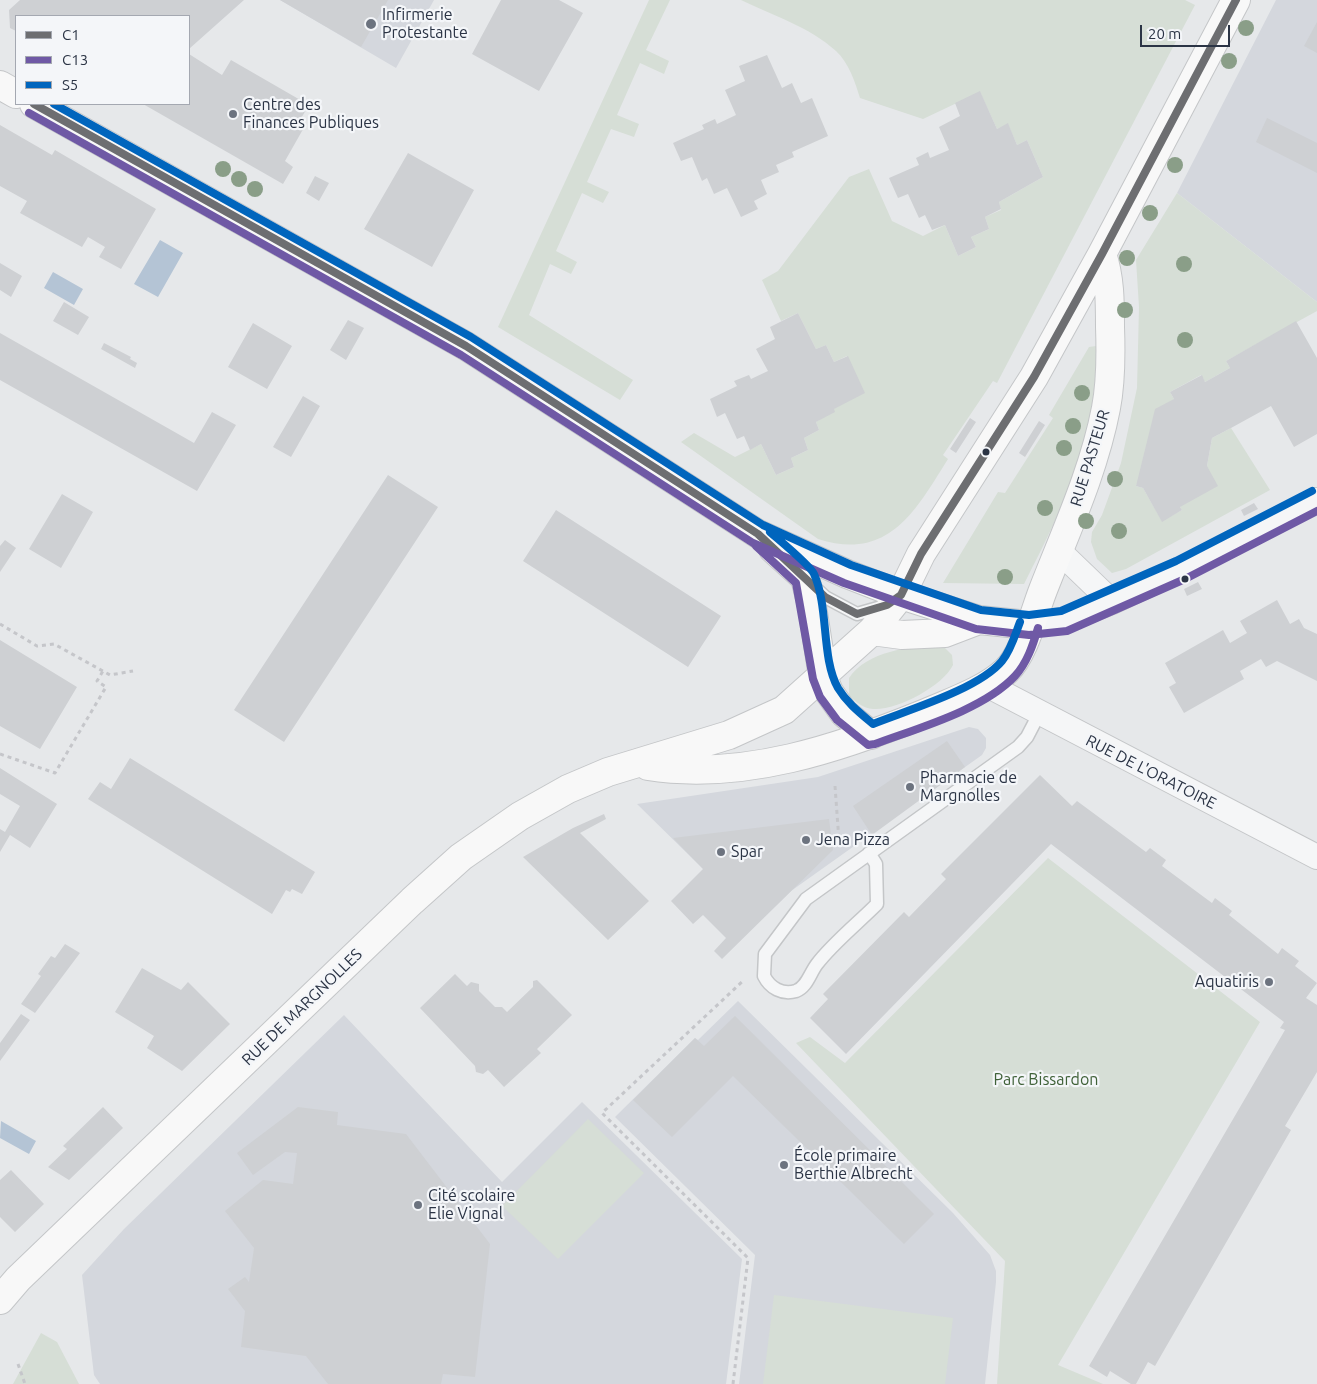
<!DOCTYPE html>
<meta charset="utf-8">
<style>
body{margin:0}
#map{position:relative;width:1317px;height:1384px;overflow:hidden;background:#e6e8ea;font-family:Ubuntu,sans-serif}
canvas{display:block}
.legend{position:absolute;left:15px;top:15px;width:175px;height:90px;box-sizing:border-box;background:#f4f6f9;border:1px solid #a4a8b1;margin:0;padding:6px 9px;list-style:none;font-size:15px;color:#2b3445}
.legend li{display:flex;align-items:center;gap:10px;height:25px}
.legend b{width:25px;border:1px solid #a4a8b1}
.scale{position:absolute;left:1140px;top:25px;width:90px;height:22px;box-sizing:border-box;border:2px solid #2b3445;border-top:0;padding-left:6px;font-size:15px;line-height:18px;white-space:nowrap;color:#2b3445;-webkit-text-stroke:4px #f4f6f9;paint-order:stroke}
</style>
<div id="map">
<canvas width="1317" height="1384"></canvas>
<ul class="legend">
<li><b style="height:6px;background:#6d6e71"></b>C1</li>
<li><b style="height:6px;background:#6f59a5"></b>C13</li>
<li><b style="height:6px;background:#0065bd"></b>S5</li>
</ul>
<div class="scale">20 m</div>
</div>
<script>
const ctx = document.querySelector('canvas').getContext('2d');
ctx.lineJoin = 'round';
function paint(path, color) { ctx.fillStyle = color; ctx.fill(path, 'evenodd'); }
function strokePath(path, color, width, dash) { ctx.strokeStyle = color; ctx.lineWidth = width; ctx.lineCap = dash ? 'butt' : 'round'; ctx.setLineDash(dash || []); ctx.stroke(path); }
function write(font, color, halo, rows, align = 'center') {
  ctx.font = font + ' Ubuntu,sans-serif'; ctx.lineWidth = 4.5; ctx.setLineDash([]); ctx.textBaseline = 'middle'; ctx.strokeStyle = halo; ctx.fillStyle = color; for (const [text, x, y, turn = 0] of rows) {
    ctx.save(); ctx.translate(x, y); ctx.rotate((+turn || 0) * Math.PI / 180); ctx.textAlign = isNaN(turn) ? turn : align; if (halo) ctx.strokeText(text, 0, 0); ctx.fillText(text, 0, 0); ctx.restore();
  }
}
paint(new Path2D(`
 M280,0h154l-38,68z
 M1276,0h41v302l-140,-109z
 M969,727l9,2 8,9v10l-4,7 -191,136 -33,32 -121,-119 181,-27z
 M738,1001l215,212 37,42 6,16v11l-11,102h-246l16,-129 -140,-138 80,-79 3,2z
 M344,1015l158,167 80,-80 160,157 -16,125h-626l-6,-9 -12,-100 42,-46z`), '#d4d7dd');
paint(new Path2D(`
 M649,0h21l-24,50 23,11 -5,13 -24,-11 -23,52 22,9 -5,13 -23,-8 -24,53 22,10 -6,11 -21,-10 -26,58 21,11 -6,12 -21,-10 -21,51 104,65 -13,20 -122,-73z
 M741,0h444l10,5 -198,378 -4,-2 -50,74 5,4c-32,51 -59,103 -130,80l-137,-97 13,-9 41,24 26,-13 15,31 18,-8 -3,-9 17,-8 -4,-12 15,-8 -3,-8 18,-13 13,-53 -13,6 -8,-17 -10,4 -18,-36 -17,8 -19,-41 16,-9 71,-94 20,-8 23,52 31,15 22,-11 13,31 18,-9 -5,-10 18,-8 -4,-12 16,-7 -2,-8 44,-25 -16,-37 -10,5 -9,-21 -11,5 -17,-37 -57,27 -63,-21c-5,-16 -11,-35 -24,-47 -26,-24 -64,-36 -95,-51z
 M1177,193l140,109v9l-91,50 4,7 -25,14 -4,-7 -31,17 4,7 -38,87 7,2 19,33 20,-11 -2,-3 27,-41 5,-28 19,-10 39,62 -144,79 -14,4 -15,-14 -6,-17 1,-10 10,-17 19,-52 16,-75 2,-81 -3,-47z
 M1096,346l2,5c-3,29 -5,59 -13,87 -13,52 -37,99 -61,146l-81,-1 55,-91 7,1 48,-75 -4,-3 40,-68z
 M940,643l12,12 1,10c-10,21 -57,46 -80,44 -10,-1 -18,-7 -24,-14v-17c18,-27 61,-31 91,-35z
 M1048,858l212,164 -202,343 45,19h-106l8,-123 -209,-218 14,-6 35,26z
 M588,1119l56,54 -86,86 -56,-53z
 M774,1295l179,23 -8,66h-182z
 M41,1333l16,9 22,42h-66z`), '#d6ded6');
paint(new Path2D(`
 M160,240l23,13 -25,44 -24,-13z
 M53,272l30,17 -9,16 -30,-17z
 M1,1121l35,20 -7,13 -29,-16z`), '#b4c4d5');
paint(new Path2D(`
 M20,0h224l-55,49v-33h-173v15l-6,-3 -1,-18z
 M280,0h108l-27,47z
 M501,0h58l24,13 -44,78 -67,-37z
 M1317,22v31l-13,-7z
 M189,54l33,21 9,-15 78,45 -9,15 6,4 -21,37 8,6 -10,17 -140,-80h46z
 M767,55l15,33 10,-5 9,20 11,-5 16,38 -36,16 2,5 -18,8 3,7 -18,8 6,14 -13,7 4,8 -17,8 -14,-29 -13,6 -7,-16 -5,3 -10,-24 -11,4 -8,-18 31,-14 -2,-4 13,-6 2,5 19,-9 -11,-25 20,-9 -6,-15z
 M980,91l17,38 11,-6 9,22 10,-5 16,37 -44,25 2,7 -16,8 4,12 -18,8 5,10 -18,9 -13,-31 -13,5 -7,-15 -6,3 -11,-24 -10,4 -9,-20 30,-13 -3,-7 12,-6 2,6 19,-8 -10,-23 21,-11 -5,-13z
 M1267,118l50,25v30l-61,-31z
 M0,125l52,30 3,-5 101,59 -35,60 -22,-12 6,-10 -17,-10 -6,10 -62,-34 7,-12 -27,-15z
 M408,153l66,37 -42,77 -68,-38z
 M315,176l14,7 -10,18 -13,-8z
 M0,263l22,13 -11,21 -11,-7z
 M64,302l25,15 -11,18 -25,-14z
 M798,313l18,36 10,-4 8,17 14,-6 17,37 -31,16 1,3 -19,10 3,8 -15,8 4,12 -17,8 3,9 -18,8 -15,-31 -11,6 -6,-14 -7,3 -12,-26 -8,4 -7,-18 27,-13 -3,-5 15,-6 2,4 17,-8 -12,-22 19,-10 -5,-12z
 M348,320l16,8 -18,32 -16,-10z
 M1296,321l21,37v76l-23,13 -23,-41 -40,22 -19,10 -5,28 11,20 -38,21 2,3 -20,12 -19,-34 -7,-2 19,-77 19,-10 -4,-7 32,-17 3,7 25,-14 -4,-7z
 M253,323l39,23 -25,43 -39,-22z
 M0,333l194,110 18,-31 24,13 -39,66 -197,-111z
 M104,343l27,14 -1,2 7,4 -2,5 -34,-19z
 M303,396l17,10 -29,51 -18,-10z
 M970,418l6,4 -20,31 -6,-4z
 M1039,421l6,4 -20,32 -6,-4z
 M388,475l50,32 -154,235 -50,-32z
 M62,494l31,18 -32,56 -32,-19z
 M1254,503l4,6 -14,7 -3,-6z
 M556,510l165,106 -33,51 -165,-106z
 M5,540l11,8 -16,24v-26z
 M1198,582l4,7 -15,7 -3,-7z
 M1277,600l13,24 9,-5 5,9 13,6v47l-40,-20 -11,6 -5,-8 -21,12 4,8 -60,34 -15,-26 7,-4 -11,-20 58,-33 7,13 17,-10 -7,-12z
 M0,640l77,47 -37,62 -40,-23z
 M947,741l18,26 -93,68 -19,-29z
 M130,758l185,114 -13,22 -10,-5 -2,3 -4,-2 -14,24 -184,-115 12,-17 11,7z
 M0,768l57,36 -27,44 -20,-13 -10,17v-23l5,3 15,-26 -20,-12z
 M1040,775l32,31 5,-5 69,51 4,-4 16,12 -4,6 50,37 3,-5 17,13 -3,4 49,39 4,-6 17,13 -4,5 22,17 -11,15 11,7v67l-32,54 6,4 -136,236 -7,-4 -12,22h-5l-21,-13 -3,6 -18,-11 196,-336 -5,-2 4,-6 -233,-178 -205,210 -36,-36 18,-19 -5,-5 81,-82 5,5 37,-38 -5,-5z
 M604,814l2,5 -26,14 69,68 -41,39 -85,-83 50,-29z
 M829,819l4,31 -111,109 -8,-8 12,-13 -23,-23 -10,9 -22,-23 32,-32 -30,-31z
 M65,944l15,9 -45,60 -14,-9 20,-28 -3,-2 13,-18 4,2z
 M142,968l39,22 7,-8 42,42 -48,47 -35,-23 7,-12 -39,-24z
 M455,974l12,12 4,-4 8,2v7l16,16h7l5,5 26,-25v-6l4,-1 35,35 -35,34 4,4 -37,34 -16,-17 -5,4 -7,-2 -1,-6 -55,-58z
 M21,1014l9,6 -30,41v-18z
 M735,1016l199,198 -30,30 -171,-168 -61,61 -39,-37 62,-62 9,8z
 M103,1107l20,21 -54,52 -21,-13 19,-18 -4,-3z
 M298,1107l40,5 -1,13 69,9 84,110 -15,133 -32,-3 -2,10h-113l-22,-28 -65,-9 4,-36 -17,-22 17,-12 4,5 5,-34 -29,-37 38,-31 30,4 4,-31 -12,-1 -32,23 -16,-22z
 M11,1170l33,34 -29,28 -15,-15v-37z`), '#ced0d3');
const lane = new Path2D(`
 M812,585l13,12 32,17 28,-8
 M869,853l7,11 1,40c-19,19 -45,40 -60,60 -7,9 -10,23 -21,27 -14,4 -26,-3 -32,-15l1,-22 41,-55 212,-152 9,-10 12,-23`);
const street = new Path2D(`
 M1059,551l53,51
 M1029,625l35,-4 48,-19 68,-32 137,-70
 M987,685l330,172`);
const secondary = new Path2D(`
 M0,85l16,9
 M34,104l432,242 292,188 89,40 54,21 78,25 50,5
 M773,549l32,29 7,28 11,71 6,15 15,21 27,22
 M872,631l30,4 43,-2 34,-13
 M648,766c95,15 192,-18 278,-53 27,-12 58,-22 80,-42 18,-16 28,-58 37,-81 23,-59 51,-119 63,-182 5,-26 5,-54 4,-81 0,-26 0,-49 -8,-73
 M0,1300l18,-21 394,-378 49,-44 59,-41 48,-27 40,-17 121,-37 55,-25 88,-79 29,-36 20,-41 113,-177 68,-123 134,-254`);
strokePath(lane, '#c4c6c8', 15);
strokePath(street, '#c4c6c8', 26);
strokePath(secondary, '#c4c6c8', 30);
strokePath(new Path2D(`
 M0,624l37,22 17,-2 56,31 23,-4
 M0,754l55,19 51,-86 -9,-6 6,-10
 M835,786l4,55 3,5
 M18,1364l7,20
 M733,1384l15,-126 -146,-145 142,-133`), '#c5c6ca', 3, [4, 4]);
strokePath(lane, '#f5f6f7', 12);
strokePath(street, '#f5f6f7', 24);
strokePath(secondary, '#f8f8f8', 28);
strokePath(new Path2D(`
 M34,104l432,242 292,188 67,63 32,17 30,-9 14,-10 20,-41 113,-177 68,-123 134,-254`), '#6d6e71', 8);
strokePath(new Path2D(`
 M29,113l432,242 292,188 91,40 132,46 53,6 38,-4 118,-52 132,-68
 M756,546l40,37 17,96 7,18 17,23 31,25 7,-1c43,-16 108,-34 140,-68 12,-13 18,-31 23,-48`), '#6f59a5', 8);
strokePath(new Path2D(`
 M54,104l417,233 292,188 88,40 130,45 48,5 32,-4 115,-50 136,-70
 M770,532c9,8 40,33 44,42 15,33 7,84 24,114 9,15 22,25 35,36 35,-14 106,-35 129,-63 9,-11 13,-26 18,-39`), '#0065bd', 8);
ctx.fillStyle = '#8a9e88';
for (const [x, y] of [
 [1246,28],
 [1229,61],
 [1175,165],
 [223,169],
 [239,179],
 [255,189],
 [1150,213],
 [1127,258],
 [1184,264],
 [1125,310],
 [1185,340],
 [1082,393],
 [1073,426],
 [1064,448],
 [1115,479],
 [1045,508],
 [1086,521],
 [1119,531],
 [1005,577]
]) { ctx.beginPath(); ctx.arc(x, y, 8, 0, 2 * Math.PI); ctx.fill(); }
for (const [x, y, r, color] of [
 [371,24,6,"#6c737f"],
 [233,114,5,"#6c737f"],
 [986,452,4.5,"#2b3445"],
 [1185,579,4.5,"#2b3445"],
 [910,787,5,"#6c737f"],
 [806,840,5,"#6c737f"],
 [721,852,5,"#6c737f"],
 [1269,982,5,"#6c737f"],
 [784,1165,5,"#6c737f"],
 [418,1205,5,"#6c737f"]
]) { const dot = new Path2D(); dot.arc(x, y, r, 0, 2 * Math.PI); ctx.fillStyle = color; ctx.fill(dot); strokePath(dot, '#f4f6f9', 2); }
write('16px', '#2b3445', '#f4f6f9', [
 ["Infirmerie",382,15],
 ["Protestante",382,33],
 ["Centre des",243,105],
 ["Finances Publiques",243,123],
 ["Pharmacie de",920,778],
 ["Margnolles",920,796],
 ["Jena Pizza",816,840],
 ["Spar",731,852],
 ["Aquatiris",1259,982,"right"],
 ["École primaire",794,1156],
 ["Berthie Albrecht",794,1174],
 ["Cité scolaire",428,1196],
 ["Elie Vignal",428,1214]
], 'left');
write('16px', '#2b3445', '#f4f6f9', [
 ["RUE PASTEUR",1090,458,-73],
 ["RUE DE L'ORATOIRE",1151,772,27],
 ["RUE DE MARGNOLLES",302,1007,-44]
]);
write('16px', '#3f6138', '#f4f6f9', [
 ["Parc Bissardon",1046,1080]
]);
</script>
